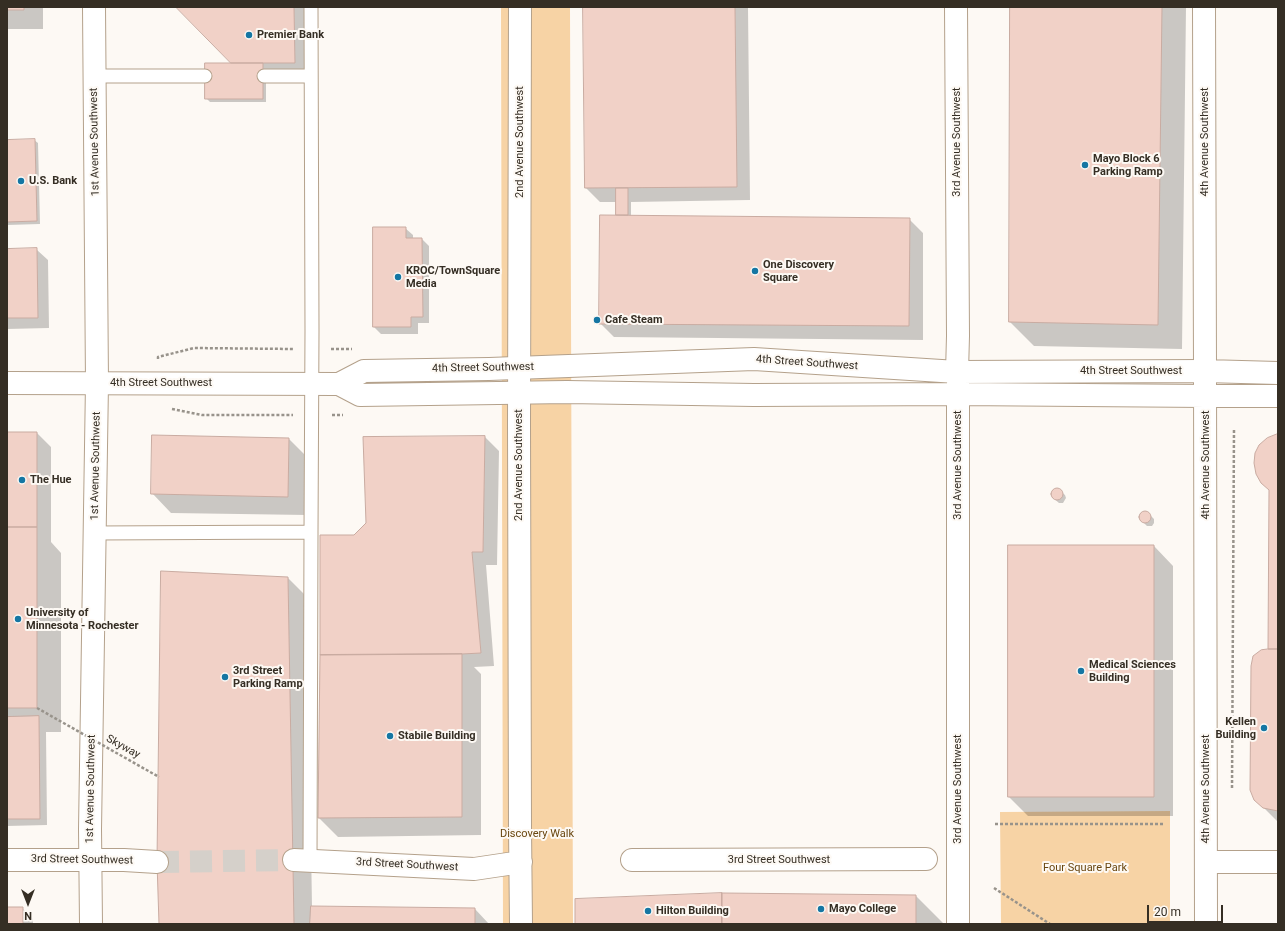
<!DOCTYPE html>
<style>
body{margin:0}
#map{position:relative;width:1285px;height:931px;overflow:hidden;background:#fdf9f4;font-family:Roboto,sans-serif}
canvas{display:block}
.frame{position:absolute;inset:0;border:8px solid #352e24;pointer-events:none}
.north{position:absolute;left:8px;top:883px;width:40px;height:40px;-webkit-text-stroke:3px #fdf9f4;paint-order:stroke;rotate:180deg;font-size:11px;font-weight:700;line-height:16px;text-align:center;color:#352e24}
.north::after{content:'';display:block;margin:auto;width:14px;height:18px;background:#352e24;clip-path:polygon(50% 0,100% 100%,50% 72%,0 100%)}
.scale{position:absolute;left:1147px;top:905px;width:76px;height:18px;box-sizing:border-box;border:2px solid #352e24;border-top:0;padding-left:5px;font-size:12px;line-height:14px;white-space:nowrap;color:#352e24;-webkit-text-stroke:3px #fdf9f4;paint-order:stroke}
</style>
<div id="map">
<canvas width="1285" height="931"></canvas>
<div class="frame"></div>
<div class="north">N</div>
<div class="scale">20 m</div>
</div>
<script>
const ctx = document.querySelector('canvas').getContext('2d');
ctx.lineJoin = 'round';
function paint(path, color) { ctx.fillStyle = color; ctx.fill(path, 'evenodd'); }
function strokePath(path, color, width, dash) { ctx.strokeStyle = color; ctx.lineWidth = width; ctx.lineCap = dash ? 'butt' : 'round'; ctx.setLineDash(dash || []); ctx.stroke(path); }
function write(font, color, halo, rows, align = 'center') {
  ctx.font = font + ' Roboto,sans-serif'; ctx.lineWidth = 4; ctx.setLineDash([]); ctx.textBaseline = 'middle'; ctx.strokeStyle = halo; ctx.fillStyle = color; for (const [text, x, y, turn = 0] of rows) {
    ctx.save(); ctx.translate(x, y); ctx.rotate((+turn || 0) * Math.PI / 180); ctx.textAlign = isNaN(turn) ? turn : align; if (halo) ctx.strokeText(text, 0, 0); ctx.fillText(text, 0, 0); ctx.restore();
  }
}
paint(new Path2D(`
 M501,7h69l3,917h-70z
 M1170,811v113h-169l-1,-112z`), '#f7d3a5');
paint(new Path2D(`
 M7,7h36v22h-36z
 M177,7h127l1,67 -39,-1v29h-56l-4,-4 28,-34z
 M584,7h164l2,193 -119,2v14l278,3 14,14v107l-309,-3 -14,-14 19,-107 -2,-1v-13h-17l-14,-14z
 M1011,7h175l-4,342 -148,-3 -24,-24z
 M34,140l4,3 2,81 -33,1v-84z
 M405,228l8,7v4h9l7,7v77h-11v11h-37l-7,-7z
 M7,250h30l11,10 1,68 -42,1z
 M7,433h30l14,14v95l10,11v179h-15l1,93 -40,1z
 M1278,435v387l-23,-23 14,-149z
 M485,437l14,14 -2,114h-11l8,101 -20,1 7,7v161l-143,2 -19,-19 35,-282z
 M289,439l19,19 -1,57 -136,-2 -19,-20z
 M1055,489h3l7,6 1,3 -3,5h-4l-7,-6v-3z
 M1143,512l5,1 6,6v4l-2,3h-5l-6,-6 -1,-3z
 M1154,546l19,20v250h-145l-19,-19z
 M288,578l19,19 5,310 163,2 14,15h-329z
 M916,896l28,28h-368z
 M7,908h15l11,11v5h-26z`), '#0003');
const building = new Path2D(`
 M7,7h17v3h-17z
 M176,7h118l1,56h-64z
 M583,7h152l2,180 -152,1z
 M1010,7h152l-4,318 -149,-3z
 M205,63h58v36h-58z
 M35,139l2,82 -30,1v-82z
 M616,188h12v27h-12z
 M600,215l310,3 -1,108 -310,-2z
 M373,227h33v11h16l1,79h-12v10h-38z
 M37,248l1,70h-31v-69z
 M7,432h30v95h-30z
 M1277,434h1v215h-10l1,-159 -8,-7 -5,-9 -2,-11 1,-10 4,-8 8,-7z
 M152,435l137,3 -1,59 -137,-3z
 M485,436l-2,116h-11l9,101 -19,1 -142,1v-120h34l12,-12 -3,-86z
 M1051 494a6 6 0 1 1 12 0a6 6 0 1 1-12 0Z
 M1139 517a6 6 0 1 1 12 0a6 6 0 1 1-12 0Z
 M7,527h30v181h-30z
 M1008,545h146v252h-146z
 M161,571l127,6 6,347h-135l-2,-62z
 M1268,649h10v162l-15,-3 -9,-8 -4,-10 1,-124 2,-10 8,-6z
 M462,654v163l-144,1 2,-163z
 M39,716l1,103h-33v-102z
 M722,893l194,2v29h-194z
 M722,893v31h-147v-25z
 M311,906l164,2v16h-165z
 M7,907h16v17h-16z`);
paint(building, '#f1d1c7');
strokePath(building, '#c9aba1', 1);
strokePath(new Path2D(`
 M157,862l137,-2`), '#d5d0ca', 22, [22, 11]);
const service = new Path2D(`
 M94,76h111
 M264,76h47
 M95,533l216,-1 1,-201 -1,-324
 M310,861l1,-329`);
const minor = new Path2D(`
 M520,7l-1,417 1,404 1,96
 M7,860h117l33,2
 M294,860l180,9 47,-7
 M632,860l294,-1
 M1206,862h72
 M91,924l-1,-95 7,-446 -3,-376`);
const tertiary = new Path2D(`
 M956,7l2,329 -1,36
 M1204,7l1,364 73,2
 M1206,396h72`);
const secondary = new Path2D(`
 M958,379v545
 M7,383l332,1 25,-13 125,-2 265,-10 203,13 248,-1 1,553
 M339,384l21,11 207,-3 187,3 204,-1 248,2`);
strokePath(service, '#b4a18b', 15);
strokePath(minor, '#b4a18b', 24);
strokePath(tertiary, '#b4a18b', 24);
strokePath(secondary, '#b4a18b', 24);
strokePath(new Path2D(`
 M331,349h21
 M158,359v-2l36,-9 100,1
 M172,409l30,6h91
 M332,415h11
 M1232,788l2,-359
 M995,824h170
 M994,888l56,36`), '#98938b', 2.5, [3, 2]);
strokePath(service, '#fff', 13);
strokePath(minor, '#fff', 22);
strokePath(tertiary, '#fff', 22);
strokePath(secondary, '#fff', 22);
strokePath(new Path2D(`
 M37,708l122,69`), '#98938b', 2.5, [3, 2]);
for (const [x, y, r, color] of [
 [249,35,4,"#1576a3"],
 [1085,165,4,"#1576a3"],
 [21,181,4,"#1576a3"],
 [755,271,4,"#1576a3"],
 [398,277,4,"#1576a3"],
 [597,320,4,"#1576a3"],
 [22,480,4,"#1576a3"],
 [18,619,4,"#1576a3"],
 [1081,671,4,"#1576a3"],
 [225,677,4,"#1576a3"],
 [1264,728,4,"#1576a3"],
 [390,736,4,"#1576a3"],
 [821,909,4,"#1576a3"],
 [648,911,4,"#1576a3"]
]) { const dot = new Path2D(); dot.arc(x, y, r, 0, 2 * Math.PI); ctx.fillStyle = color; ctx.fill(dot); strokePath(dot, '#fdf9f4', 1.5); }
write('bold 11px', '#352e24', '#fdf9f4', [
 ["Premier Bank",257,35],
 ["Mayo Block 6",1093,159],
 ["Parking Ramp",1093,172],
 ["U.S. Bank",29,181],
 ["One Discovery",763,265],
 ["Square",763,278],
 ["KROC/TownSquare",406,271],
 ["Media",406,284],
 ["Cafe Steam",605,320],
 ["The Hue",30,480],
 ["University of",26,613],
 ["Minnesota - Rochester",26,626],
 ["Medical Sciences",1089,665],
 ["Building",1089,678],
 ["3rd Street",233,671],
 ["Parking Ramp",233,684],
 ["Kellen",1256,722,"right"],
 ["Building",1256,735,"right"],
 ["Stabile Building",398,736],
 ["Mayo College",829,909],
 ["Hilton Building",656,911]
], 'left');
write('11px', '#352e24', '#fdf9f4', [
 ["1st Avenue Southwest",95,142,-91],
 ["2nd Avenue Southwest",520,142,-90],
 ["3rd Avenue Southwest",957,142,-90],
 ["4th Avenue Southwest",1205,142,-90],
 ["4th Street Southwest",807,363,4],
 ["4th Street Southwest",483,368,-1],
 ["4th Street Southwest",1131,371],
 ["4th Street Southwest",161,383],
 ["2nd Avenue Southwest",519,465,-90],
 ["3rd Avenue Southwest",958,465,-90],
 ["4th Avenue Southwest",1206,465,-90],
 ["1st Avenue Southwest",96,466,-89],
 ["Skyway",123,747,29],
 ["1st Avenue Southwest",91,789,-89],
 ["3rd Avenue Southwest",958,789,-90],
 ["4th Avenue Southwest",1206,789,-90],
 ["3rd Street Southwest",82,860,1],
 ["3rd Street Southwest",779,860],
 ["3rd Street Southwest",407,865,3]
]);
write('11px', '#69460f', '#fdf9f4', [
 ["Discovery Walk",537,834],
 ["Four Square Park",1085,868]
]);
</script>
